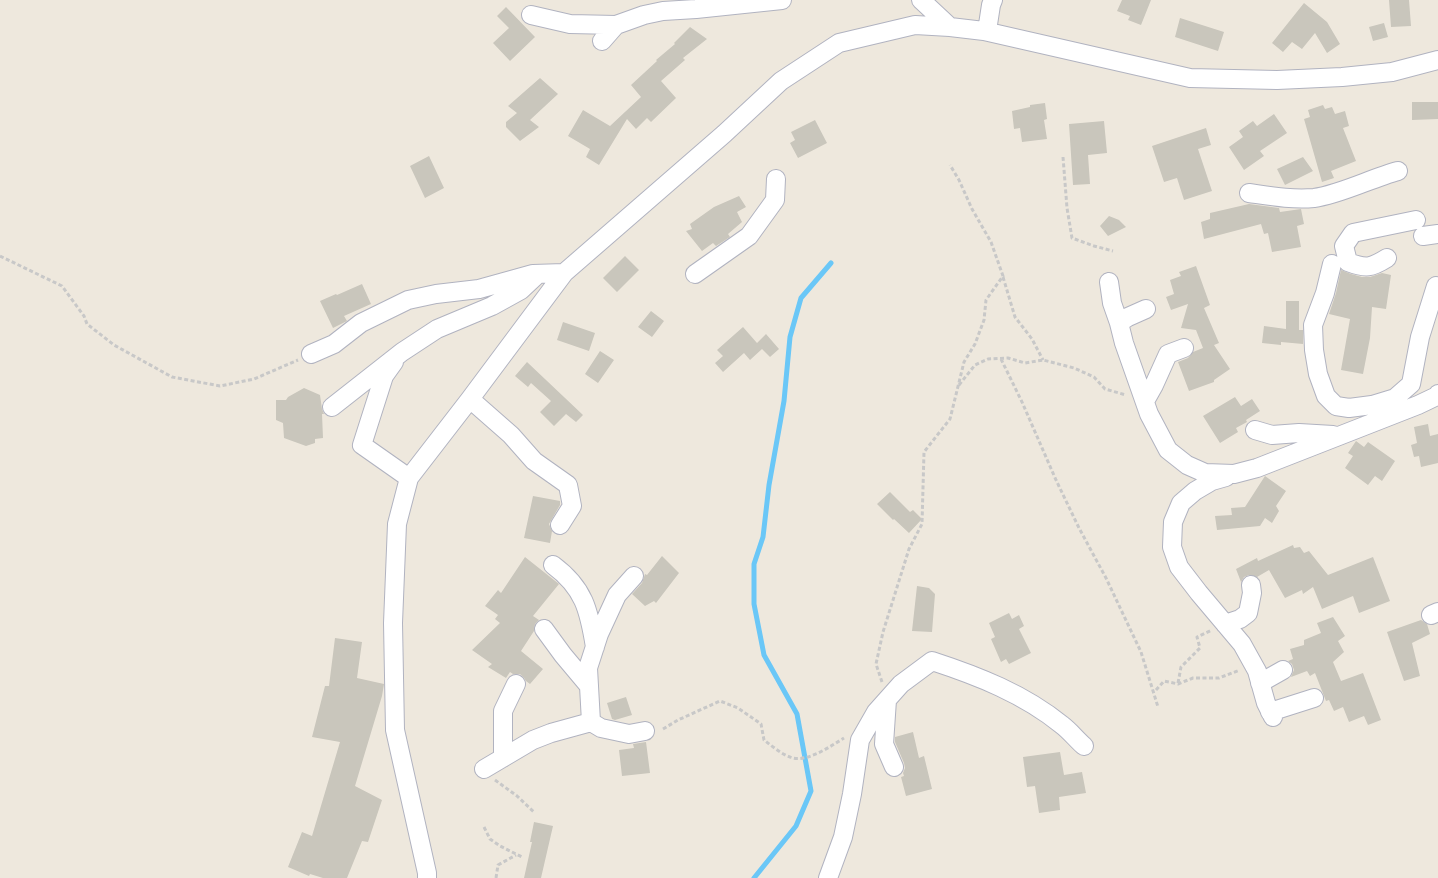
<!DOCTYPE html>
<style>
body{margin:0}
canvas{display:block;background:#eee8dd}
</style>
<canvas width="1438" height="878"></canvas>
<script>
const ctx = document.querySelector('canvas').getContext('2d');
ctx.lineJoin = 'round';
function strokePath(path, color, width, dash) { ctx.strokeStyle = color; ctx.lineWidth = width; ctx.lineCap = dash ? 'butt' : 'round'; ctx.setLineDash(dash || []); ctx.stroke(path); }
function paint(path, color) { ctx.fillStyle = color; ctx.fill(path, 'evenodd'); }
strokePath(new Path2D(`
 M754,878l42,-52 15,-35 -14,-77 -33,-59 -10,-51v-40l9,-27 6,-52 15,-84 6,-64 11,-39 30,-35`), '#6ac7f7', 5);
paint(new Path2D(`
 M1122,0h29l-10,25 -13,-5 2,-4 -13,-5z
 M1389,0h20l2,26 -20,1z
 M1304,3l23,19 13,22 -13,9 -12,-20 -13,16 -10,-7 -9,10 -11,-9z
 M506,7l29,30 -25,24 -17,-18 16,-15 -12,-12z
 M1180,18l44,14 -6,19 -43,-14z
 M1384,23l4,14 -15,4 -4,-14z
 M690,27l17,12 -24,19 2,2 -24,21 15,17 -25,24 -4,-4 -11,11 -9,-10 -28,46 -13,-8 4,-8 -22,-13 15,-26 27,16 31,-29 -10,-12 26,-24 -1,-1 19,-16 -1,-1z
 M540,78l18,16 -28,26 9,7 -19,14 -14,-14v-5l11,-9 -9,-7z
 M1412,102h26v17l-26,1z
 M1045,103l2,16 -3,1 3,19 -25,3 -2,-14 -6,1 -2,-18 18,-4v-2z
 M1323,105l2,4 7,-2 3,7 10,-3 4,15 -6,2 13,33 -25,10 3,7 -12,4 -18,-63 6,-2 -2,-7z
 M1274,114l13,19 -27,18 4,5 -20,14 -15,-23 14,-10 -4,-6 14,-10 4,5z
 M815,120l12,23 -29,15 -8,-15 5,-3 -4,-8z
 M1104,121l3,32 -19,2 2,29 -17,1 -4,-61z
 M1206,128l5,17 -13,4 14,42 -28,9 -7,-22 -13,4 -12,-36z
 M429,156l15,32 -19,10 -15,-32z
 M1303,157l10,14 -28,14 -8,-16z
 M739,196l7,11 -9,5 5,10 -14,12 2,3 -14,9 -3,-3 -11,8 -16,-20 6,-2 -2,-5 24,-17z
 M1249,204l30,4 1,4 21,-3 3,15 -7,2 4,21 -29,5 -4,-19 -4,1 -3,-10 -57,15 -3,-17 9,-3v-6z
 M1109,216l10,4 7,7 -18,9 -8,-10z
 M625,256l14,14 -22,22 -14,-14z
 M1196,266l14,39 -6,3 15,35 -5,2 16,24 -16,11v2l-25,9 -11,-29 10,-4 5,-6 10,-4 -7,-18 -15,-2 7,-24 -17,6 -5,-13 8,-3 -4,-14 11,-4 -2,-4z
 M1341,270l10,4 11,3h8l12,-4 9,2 -5,34 -14,-2 -2,31 -7,36 -22,-4 9,-51 -21,-5 7,-21z
 M362,284l9,20 -27,12 3,5 -14,7 -13,-27 16,-7 1,1z
 M1286,301h13v29h4v14l-22,-2v3l-19,-2 2,-17 22,3z
 M651,311l13,10 -12,16 -14,-10z
 M563,322l32,11 -6,18 -32,-11z
 M743,327l14,16 9,-9 13,15 -9,8 -8,-8 -12,11 -6,-7 -21,19 -8,-9 8,-7 -6,-6z
 M600,351l14,9 -16,23 -13,-9z
 M527,362l56,53 -7,7 -10,-8 -12,12 -14,-14 11,-11 -20,-18 -3,4 -13,-11z
 M304,388l16,7 2,14 2,5h-2l1,24 -8,1v4l-9,3 -22,-8 -1,-15 -7,-3v-20h10l2,-3z
 M1235,397l6,9 11,-7 8,12 -14,9 1,2 -11,6 2,4 -18,11 -17,-27z
 M1428,424l2,12 8,-2v29l-17,4 -2,-11 -5,1 -3,-12 6,-2 -3,-16z
 M1356,441l8,6 4,-5 27,19 -13,20 -7,-5 -7,9 -23,-17 8,-12 -5,-3z
 M1265,476l21,15 -10,15 3,5 -7,12 -7,-5 -5,8 -43,4 -2,-14 17,-1 -1,-7 14,-1z
 M890,492l20,20 3,-2 9,9 -13,14 -15,-14 -1,1 -16,-16z
 M533,496l27,5v4l-11,19 3,7 -2,12 -26,-5z
 M1293,545l1,3 6,-1 4,6 5,-2 19,24 45,-18 17,44 -31,12 -6,-17 -31,13 -9,-22 -10,7 -1,-4 -17,8 -16,-28 -12,7 -8,-2 -5,2 -3,5 -5,-13 21,-11 1,3z
 M662,556l17,17 -23,30 -2,-2 -9,5 -13,-12 10,-11 3,-9 2,1z
 M525,557l34,27 -26,32 6,4 -4,4 -1,7 -13,20 22,18 -13,15 -4,-3 -2,-3 -4,-4h-7l-3,-2 -4,6 -18,-11 4,-3 -20,-14 28,-27 -5,-4 3,-4 -13,-9 13,-16 3,3z
 M917,586l12,2 6,6 -3,38 -20,-1z
 M1009,613l3,6 7,-4 5,11 -5,3 12,24 -22,11 -3,-5 -5,3 -10,-23 4,-2 -6,-14z
 M1333,617l12,19 -7,5 6,11 -11,10 8,19 22,-8 18,47 -13,5 -4,-9 -15,6 -6,-15 -9,4 -5,-11 -3,1 -11,-28 -5,3 -3,-5 -16,6 3,-7 -2,-6 -4,-3 5,-2 -3,-10 14,-4v-5l17,-7 -4,-10z
 M1421,620l6,4 3,10 -18,9 8,33 -16,5 -17,-49z
 M335,638l27,4 -5,36 27,6 -2,12 -27,90 27,14 -14,42 -6,-1 -15,37h-24l-13,-4 -1,2 -21,-9 14,-35 10,4 28,-94 -28,-5 13,-51h4z
 M626,697l6,18 -17,5 -3,-1 -5,-16z
 M913,732l6,26 5,-2 8,33 -26,7 -5,-19 3,-1 -1,-3 2,-5 -1,-5 -9,-21v-5z
 M646,742l4,31 -28,3 -3,-26 15,-2 -1,-4z
 M1060,752l4,23 18,-3 4,21 -27,4 1,13 -21,3 -4,-27 -8,1 -4,-30z
 M534,822l19,4 -12,52h-17l8,-36h-2z`), '#c9c6bc');
const minor = new Path2D(`
 M921,0l29,27
 M531,15l39,9 46,1
 M987,31l4,-26 2,-5
 M602,41l14,-16 28,-10 19,-4 33,-2 86,-9
 M1249,193c21,3 43,7 65,5 25,-3 58,-20 84,-27
 M1423,236l15,-2
 M1387,258c-16,10 -21,11 -39,4l-4,-16 9,-13 63,-13
 M1332,264l-7,29 -12,32 1,25 4,24 8,22 10,10 13,2 23,-3 23,-7 16,-14 9,-47 16,-51
 M695,274l54,-38 26,-36 1,-21
 M1109,282l3,21 7,20
 M1146,309l-18,8 -9,6 5,20 25,71 19,36 19,15 18,8 29,1 23,-6 161,-63 19,-9 1,-2
 M311,354l23,-10 27,-21 47,-23 28,-6 43,-5 54,-15 31,-1
 M394,362l-10,14 -22,69 47,33
 M470,399l41,36 23,26 34,24 4,21 -12,19
 M1145,401l9,-16 14,-31 16,-6
 M332,407l70,-55 35,-23 55,-23 29,-16 16,-15
 M1255,430l17,5 27,-2 34,2
 M1226,477l-14,4 -17,10 -14,12 -8,19 -1,25 7,20 20,26 43,51 15,27 9,32 7,14
 M553,565c31,23 36,45 42,82
 M1431,615l7,-3
 M1225,624l15,-5 8,-6 4,-20 -1,-8
 M544,629l19,26 26,31
 M1260,683l23,-13
 M887,700l-3,44 10,23
 M1270,712l44,-14
 M591,722l-3,-54 11,-34 18,-39 17,-19
 M503,758v-47l13,-27
 M484,769l49,-29 18,-7 40,-11 10,6 28,6 16,-3
 M427,878v-5l-32,-143 -2,-107 4,-99 12,-46 61,-79 94,-126 160,-139 57,-53 58,-38 76,-18 35,2 34,4 206,47 87,2 65,-3 50,-5 46,-12
 M828,878l15,-41 9,-43 8,-54 16,-28 25,-28 31,-23c46,15 92,33 130,64 8,6 14,14 22,21`);
strokePath(minor, '#b1b3c0', 20);
strokePath(new Path2D(`
 M1063,157l4,51 5,30 22,8 19,5
 M0,256l62,30 22,30 3,8 27,21 58,32 48,9 34,-7 44,-19
 M1003,277l12,40 17,22 11,21
 M1001,359l21,43 34,78 23,48 27,50 35,74 17,55
 M959,385l16,-20 13,-6 20,-1 17,5 18,-3 31,8 20,9 11,12 21,6
 M882,682l-6,-18 7,-32 26,-83 13,-25 2,-72 26,-33 14,-57 11,-18 9,-24 2,-20 17,-24 -12,-34 -19,-33 -13,-29 -9,-15
 M1178,683l3,-16 19,-19 -3,-11 15,-7
 M1156,690l8,-9 14,3 15,-6h26l21,-8
 M663,729l15,-9 42,-19 18,7 23,16 3,16c8,6 17,14 26,17 15,7 41,-11 54,-19
 M495,780l22,16 18,17
 M484,827l6,12 10,7 22,11
 M496,878l2,-13 18,-10`), '#c8c8c8', 3, [4, 2.5]);
strokePath(minor, '#fff', 18);
</script>
